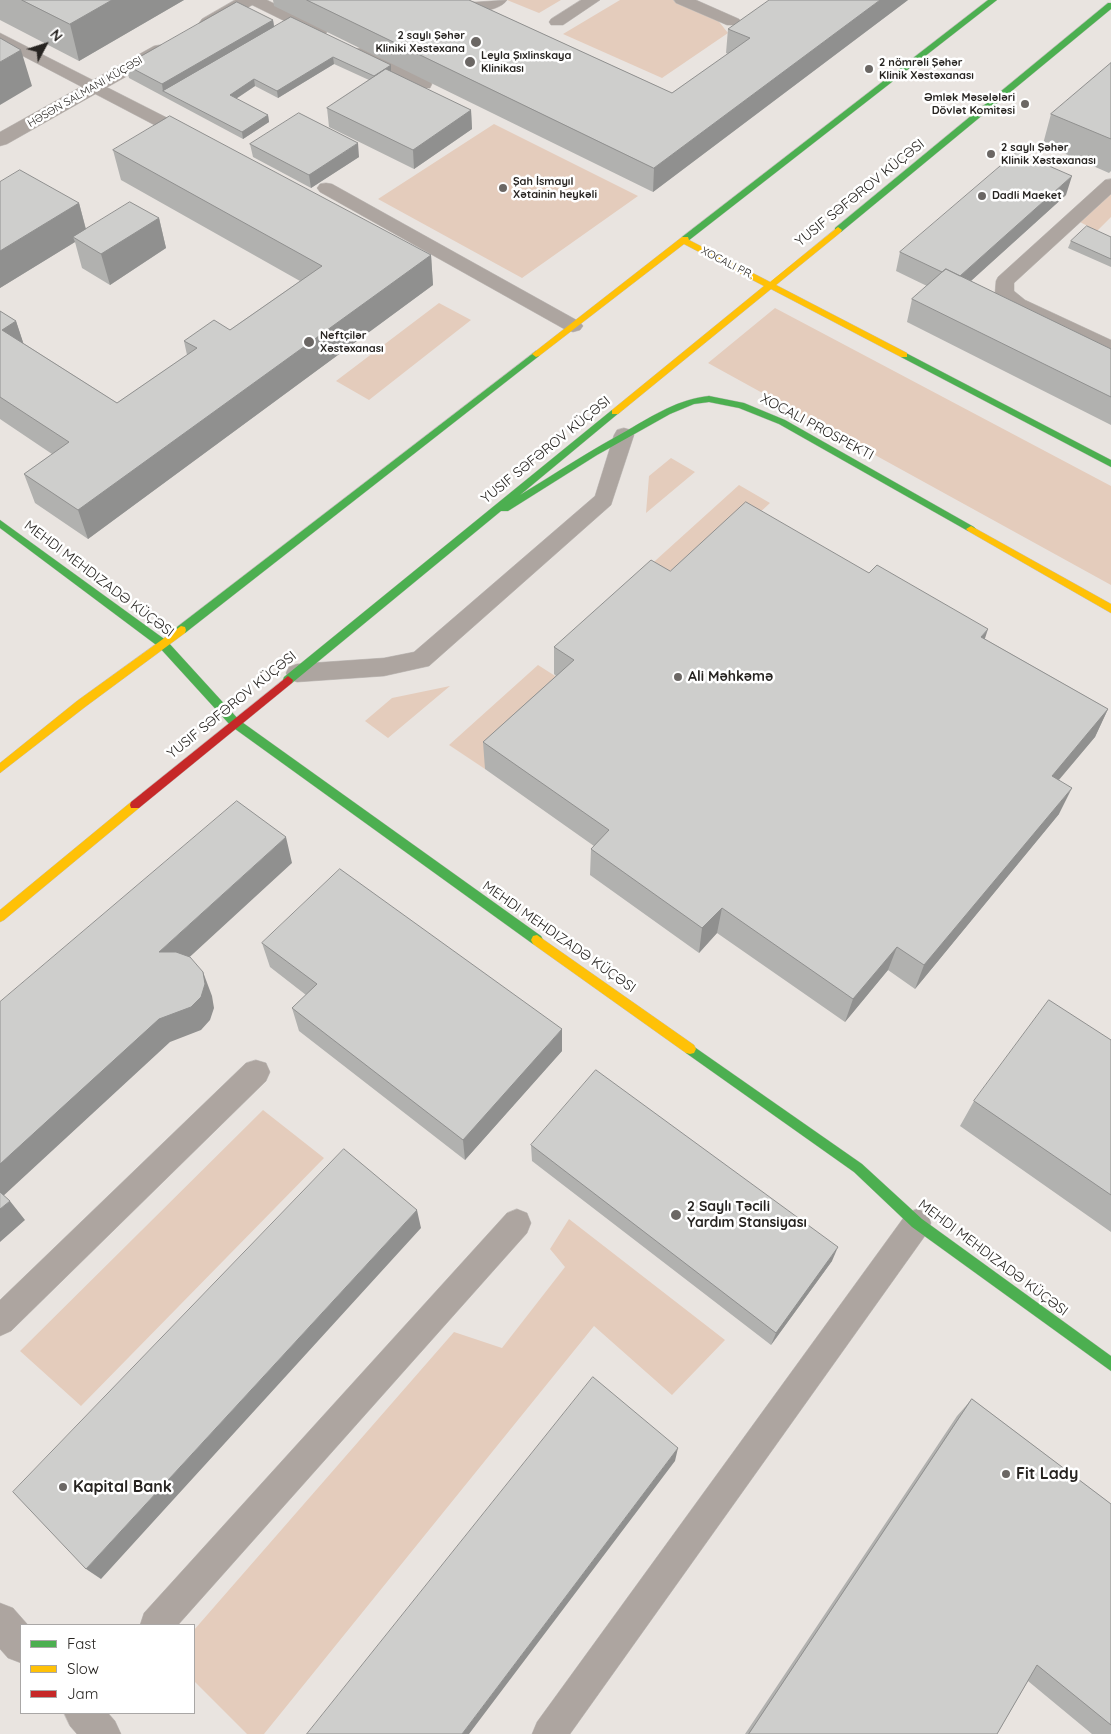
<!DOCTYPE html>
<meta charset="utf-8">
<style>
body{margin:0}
#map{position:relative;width:1111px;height:1734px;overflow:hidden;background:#e9e4e0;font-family:Quicksand,sans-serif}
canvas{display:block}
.legend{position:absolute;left:20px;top:1624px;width:175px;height:90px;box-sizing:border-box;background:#fff;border:1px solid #a9a7a6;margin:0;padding:6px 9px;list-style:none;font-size:15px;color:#272421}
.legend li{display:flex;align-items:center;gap:10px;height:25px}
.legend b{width:25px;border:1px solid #a9a7a6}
.north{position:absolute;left:20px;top:20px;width:50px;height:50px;-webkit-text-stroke:4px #fff;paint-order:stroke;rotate:50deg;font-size:14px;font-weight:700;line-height:20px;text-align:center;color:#272421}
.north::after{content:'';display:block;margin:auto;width:18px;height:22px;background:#272421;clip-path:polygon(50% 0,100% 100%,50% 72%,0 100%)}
</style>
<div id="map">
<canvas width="1111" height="1734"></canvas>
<ul class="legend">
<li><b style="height:6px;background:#4caf50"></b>Fast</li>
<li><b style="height:6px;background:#ffc107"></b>Slow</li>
<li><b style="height:6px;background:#c62828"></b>Jam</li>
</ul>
<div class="north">N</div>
</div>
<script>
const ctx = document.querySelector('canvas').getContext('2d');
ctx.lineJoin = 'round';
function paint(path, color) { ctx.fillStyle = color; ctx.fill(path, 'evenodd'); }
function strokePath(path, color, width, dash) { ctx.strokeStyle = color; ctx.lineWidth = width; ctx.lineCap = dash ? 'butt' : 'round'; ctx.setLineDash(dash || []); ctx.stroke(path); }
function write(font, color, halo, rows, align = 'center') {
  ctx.font = font + ' Quicksand,sans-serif'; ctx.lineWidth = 5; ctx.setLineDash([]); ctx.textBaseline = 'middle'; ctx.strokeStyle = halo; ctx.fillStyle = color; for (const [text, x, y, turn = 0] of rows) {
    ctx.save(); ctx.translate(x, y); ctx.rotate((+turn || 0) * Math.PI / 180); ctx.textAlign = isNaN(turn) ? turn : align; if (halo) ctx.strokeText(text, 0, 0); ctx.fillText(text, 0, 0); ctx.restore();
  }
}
paint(new Path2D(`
 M507,0h54l-22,13z
 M620,0h70l18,8 20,25 -66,45 -99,-44z
 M494,124l144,72 -116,82 -144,-79z
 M1111,193v24l-14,14 -17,-9z
 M439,303l32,17 -102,80 -33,-19z
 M775,308l336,178v99l-403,-222z
 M671,458l24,14 -49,41 3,-37z
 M739,485l31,18 -103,96 -32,-20z
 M538,665l36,23 -89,81 -36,-24z
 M450,686l-62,52 -23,-17 27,-23z
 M263,1110l61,48 -243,248 -61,-55z
 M569,1219l156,121 -53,55 -78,-69 -330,408h-17l-53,-53v-51l260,-298 48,16 63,-81 -15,-18z`), '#e4ccbc');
const lane = new Path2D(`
 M246,0h21l58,29 2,3 -2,3h-12l-65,-32z
 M445,0l31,2 31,-2c-10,15 -52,15 -62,0z
 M581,0h19l-37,25h-12l-2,-3 2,-3z
 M674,0h22l43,19 2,3 -2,3h-12l-51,-22z
 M0,33l197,100 3,4 -3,4 -6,1 -6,-1 -185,-97z
 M361,48l69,32 2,4 -2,4h-12l-63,-31 -2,-4 2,-4z
 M1111,179v15l-97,89v8l11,9 86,40v14l-100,-46 -16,-15 1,-12 2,-4 107,-97z
 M326,183l6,1 248,138 3,4 -3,4 -7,2 -7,-2 -246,-138 -3,-4 3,-4z
 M624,428l7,2 3,5 -23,70 -182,161 -45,10 -87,6 -8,-3 -3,-6 3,-6 8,-3 87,-6 30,-6 181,-156 19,-61 3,-5z
 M256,1060l10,3 4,9 -4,9 -255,250 -11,5v-36l246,-237z
 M517,1209l10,4 4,10 -4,10 -349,392h-38l4,-12 363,-400z
 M917,1209l10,4 4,10 -4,10 -357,501h-38l5,-12 370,-509z`);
const street = new Path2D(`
 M235,0h22l-3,4 -40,23 -6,1 -6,-1 -3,-4 3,-4z
 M160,45l6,1 3,4 -3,4 -159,90 -7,2v-14l154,-86z
 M0,1603l13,5 15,17h-7v38l-13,-5 -8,-9z
 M64,1713h44l7,8 6,13h-44l-7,-8z`);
const fast = new Path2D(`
 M988,0h9l-309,241h-6v-4z
 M1108,3h3v6l-270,223h-6v-4z
 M536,351l4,3 -1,2 -354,277h-8l-1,-3 1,-3z
 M904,352l207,108v7l-210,-110v-4z
 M709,396l35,7 41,17 189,107 2,2 -2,2h-6l-189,-107 -40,-16 -30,-6 -15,2 -24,10 -73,41 -89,56h-7l-209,172h-8l-1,-3 1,-3 328,-267h6l2,2 -100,83c36,-22 71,-45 108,-65 26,-15 51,-31 81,-34z
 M0,520l167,121 72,79 302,216 2,4 -2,4 -4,1 -4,-1 -302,-218 -72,-79 -159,-119z
 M690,1044l172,120 60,55 189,137v15l-199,-144 -58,-55 -168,-119 -2,-4 2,-4z`);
const slow = new Path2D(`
 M838,227l4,3 -1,2 -65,53 131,68v4h-6l-130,-68 -153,125h-6v-4l152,-124 -80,-42 -145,112 -3,1 -4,-3 150,-117h6l1,3 81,42z
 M971,526l140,78v9l-143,-82 -2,-2z
 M181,626l4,1 1,3 -1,3 -100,74 -85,66v-10l77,-62z
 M135,801l4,1 1,3 -1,3 -135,112 -4,2v-12l131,-108z
 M537,935l157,110 2,4 -2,4 -4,1 -4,-1 -153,-109 -2,-4 2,-4z`);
const jam = new Path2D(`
 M288,676l5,4 -1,3 -153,125h-8l-1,-3 1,-3z`);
strokePath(lane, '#c5c1be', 1);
strokePath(street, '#c5c1be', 1);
strokePath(fast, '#c5c1be', 1);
strokePath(slow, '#c5c1be', 1);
strokePath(jam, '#c5c1be', 1);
paint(lane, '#ada5a0');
paint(street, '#ada5a0');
paint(fast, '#4caf50');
paint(slow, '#ffc107');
paint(jam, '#c62828');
paint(new Path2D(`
 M0,0h184l-105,61 -79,-41z
 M273,0h196l203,93 56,-39 -2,-1 2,-24 180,-29 -255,192 -379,-186z
 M273,20l1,6 117,46 80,38 1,19 -58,40 -85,-42 -2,-19 42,-28 -35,-16 -56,34 -23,-12 -19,13 32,16 1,7 -26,17 -114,-61 -3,-13z
 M1111,63v108l-2,2 -66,-29 8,-30z
 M250,144l109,13 -48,31 -58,-31z
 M113,150l318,105 2,30 -345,254 -53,-36 -11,-29 28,-20 -52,-35v-108l16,10 7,22 94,60 70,-48 -3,-14 46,-11 70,-49 -179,-101z
 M0,182l79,21 7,26 73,-11 7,30 -56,37 -28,-17 -7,-26 -75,46z
 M1066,195l-95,86 140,68v76l-204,-103 5,-23 15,-13 -31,-15 4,-19z
 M1111,237v30l-43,-19 3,-7z
 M670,571l199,2 239,136 -13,28 -36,43v34l-144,175 -27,-19 -43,52 -128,-89 -18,20 -109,-78 1,-26 3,-3 -109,-77 -2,-27 73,-66 -2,-2v-27z
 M262,943l300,108 -97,109 -166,-129 -7,-23 14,-13 -36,-28z
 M1111,1040v192l-151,-106 14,-25z
 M531,1145l301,116 -61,84 -239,-184z
 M972,1399l139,105v230h-19l-64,-53 -31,53h-252l212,-318z`), '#b1b1af');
paint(new Path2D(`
 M112,0h72l-105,61 -9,-37z
 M880,0h28l-255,192 1,-24z
 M273,20l2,13 -112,58 -1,-7z
 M21,50l11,36 -32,19v-43z
 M333,57l1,7 -56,34 -1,-7z
 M391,65v7l-17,11v-7z
 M254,79l1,7 -24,16 -1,-7z
 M471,110l1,19 -58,40 -1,-19z
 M268,115l1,7 -26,17 -1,-7z
 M358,143l1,14 -48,31 -2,-13z
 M1072,176l-6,19 -114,103 5,-19z
 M79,203l8,31 -14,3 2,5 -75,46v-37z
 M159,218l7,30 -56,37 -9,-31z
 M431,255l2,30 -345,254 -10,-29z
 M16,321l10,30 -24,-21z
 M988,629l-9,28 2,-20z
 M1108,709l-13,28 -55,65 12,-26z
 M1072,788l-13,26 -144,175 9,-24z
 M286,837l6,26 -123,113 -10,-24z
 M722,908l-5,25 -18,20 3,-25z
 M897,947l-9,23 -43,52 8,-23z
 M203,972l9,24 2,12 -4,12 -9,10 -31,12 -169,156 -1,-1v-33z
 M562,1029v22l-97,109 -2,-20z
 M10,1201l15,19 -25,22v-33z
 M417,1210l4,18 -320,351 -15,-10z
 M838,1247l-6,14 -61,84 5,-12z
 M678,1448l-3,13 -206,273h-7z`), '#90908f');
const building = new Path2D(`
 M22,0h90l-42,24z
 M307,0h162l203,93 78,-55 -22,-9 41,-29h111l-226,168z
 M237,2l36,18 -111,64 -36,-19z
 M291,17l100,48 -17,11 -41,-19 -56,34 -23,-12 -24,16 38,20 -26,17 -79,-41z
 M0,38l21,12 -21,12z
 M1111,63v76l-60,-25z
 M386,69l85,41 -58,40 -86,-42z
 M299,113l59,30 -49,32 -59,-31z
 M170,116l261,139 -353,255 -54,-36 45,-32 -69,-45v-86l16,10 -14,9 115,73 80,-55 -13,-7 30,-21 16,10 92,-64 -209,-116z
 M1017,152l55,24 -112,100 -14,-7 -4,3 -42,-20z
 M20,170l59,33 -79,48v-69z
 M130,202l29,16 -58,36 -28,-17z
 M1087,226l24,11v22l-40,-18z
 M946,269l165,80v48l-199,-98z
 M746,502l123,71 8,-8 111,64 -7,8 127,72 -56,67 20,12 -148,177 -27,-18 -44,52 -131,-91 -20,20 -111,-79 18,-19 -126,-88 91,-82 -20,-13 97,-87 19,11z
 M237,801l49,36 -127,115h17l14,5 13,15 2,12 -4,13 -10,10 -32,12 -159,145v-162z
 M340,869l222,160 -99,111 -171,-132 25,-24 -55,-41z
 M1049,1000l62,40v155l-137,-94z
 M596,1070l242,177 -62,86 -245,-188z
 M344,1149l73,61 -331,359 -73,-77z
 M0,1192l10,9 -10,8z
 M593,1377l85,71 -216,286h-155z
 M972,1399l139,105v221l-74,-60 -40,69h-248z`);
paint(building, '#cececc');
strokePath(building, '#90908f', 1);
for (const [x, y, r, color] of [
 [476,42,6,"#6b6764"],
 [470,62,6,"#6b6764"],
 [869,69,5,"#6b6764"],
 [1025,104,5,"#6b6764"],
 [991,154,5,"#6b6764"],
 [503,188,5,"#6b6764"],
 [982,196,5,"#6b6764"],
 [309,342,6,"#6b6764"],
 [678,677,5,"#6b6764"],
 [676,1215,6,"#6b6764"],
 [1006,1474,5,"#6b6764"],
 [63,1487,5,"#6b6764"]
]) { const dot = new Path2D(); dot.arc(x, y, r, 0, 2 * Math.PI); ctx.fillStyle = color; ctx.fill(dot); strokePath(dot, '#fff', 2); }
write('bold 11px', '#272421', '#fff', [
 ["2 saylı Şəhər",465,36,"right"],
 ["Kliniki Xəstəxana",465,49,"right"],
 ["Leyla Şıxlinskaya",481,56],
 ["Klinikası",481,69],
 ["2 nömrəli Şəhər",879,63],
 ["Klinik Xəstəxanası",879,76],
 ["Əmlək Məsələləri",1015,98,"right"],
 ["Dövlət Komitəsi",1015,111,"right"],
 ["2 saylı Şəhər",1001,148],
 ["Klinik Xəstəxanası",1001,161],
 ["Şah İsmayıl",513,182],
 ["Xətainin heykəli",513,195],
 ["Dadli Maeket",992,196],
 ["Neftçilər",320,336],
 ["Xəstəxanası",320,349]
], 'left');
write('11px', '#272421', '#fff', [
 ["HƏSƏN SALMANI KÜÇƏSI",85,92,-30],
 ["XOCALI PR.",727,263,27]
]);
write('14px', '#272421', '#fff', [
 ["YUSIF SƏFƏROV KÜÇƏSI",860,193,-39],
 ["XOCALI PROSPEKTI",817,427,28],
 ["YUSIF SƏFƏROV KÜÇƏSI",546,450,-39],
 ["MEHDI MEHDIZADƏ KÜÇƏSI",99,579,37],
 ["YUSIF SƏFƏROV KÜÇƏSI",232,705,-39],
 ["MEHDI MEHDIZADƏ KÜÇƏSI",559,937,35],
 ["MEHDI MEHDIZADƏ KÜÇƏSI",993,1258,37]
]);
write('bold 14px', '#272421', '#fff', [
 ["Ali Məhkəmə",688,677],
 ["2 Saylı Təcili",687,1207],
 ["Yardım Stansiyası",687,1223]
], 'left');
write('bold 16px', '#272421', '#fff', [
 ["Fit Lady",1016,1474],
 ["Kapital Bank",73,1487]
], 'left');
</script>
